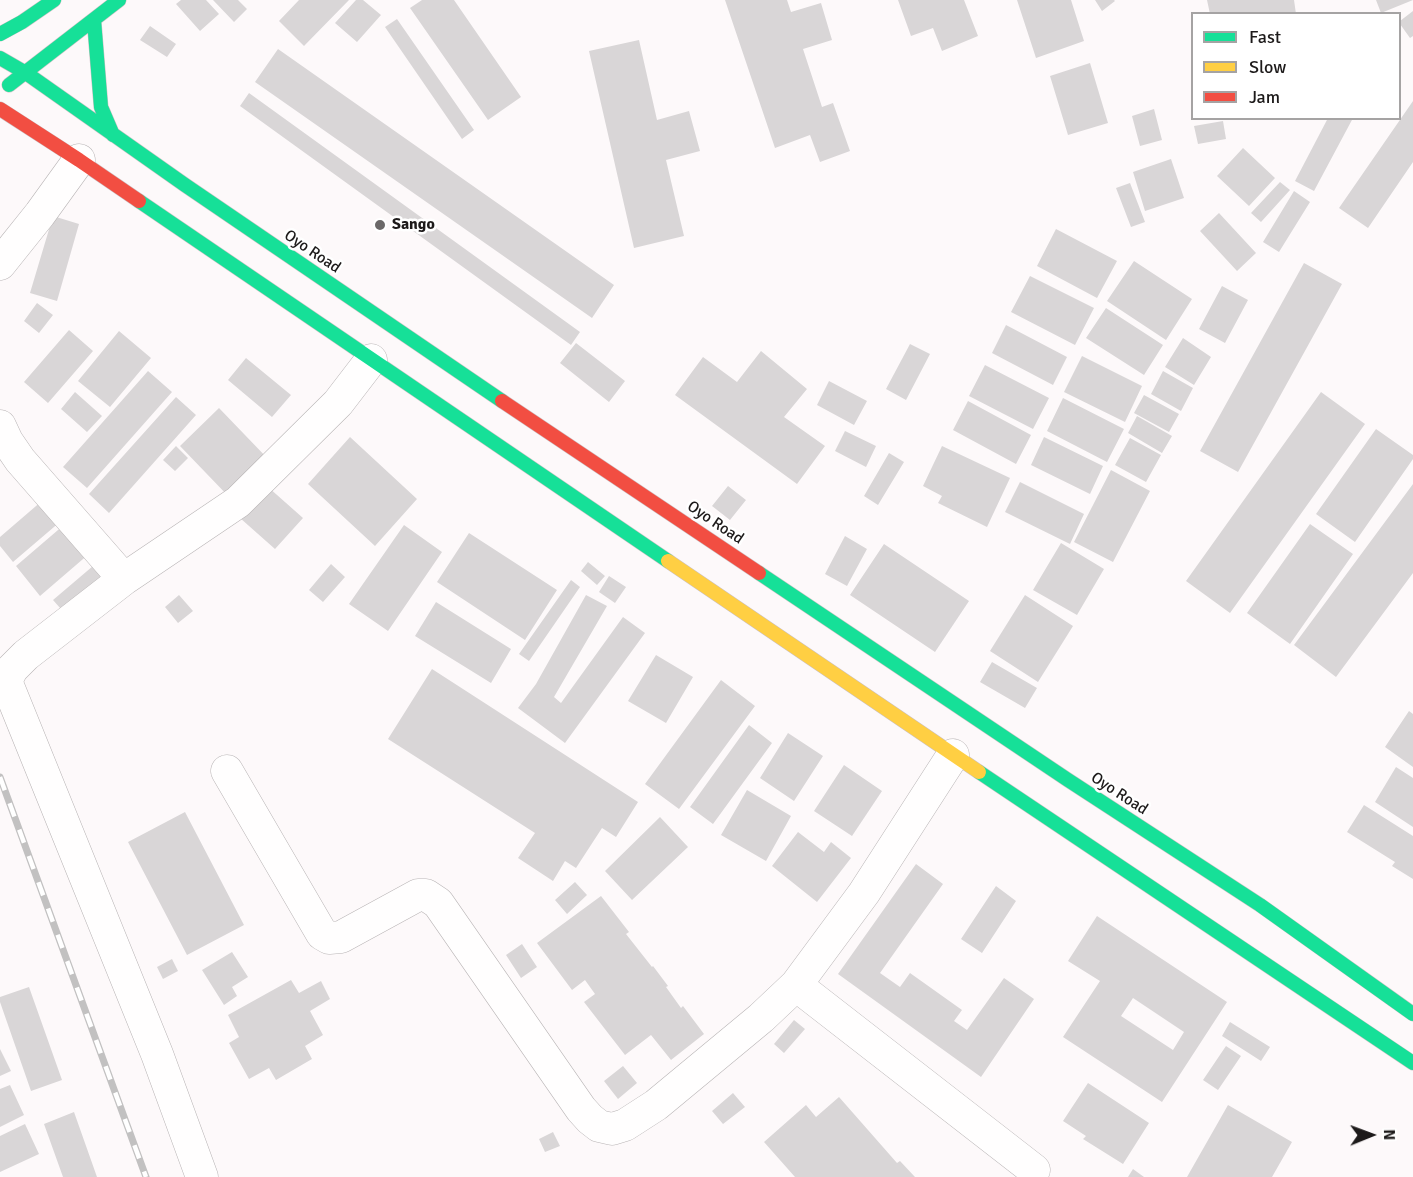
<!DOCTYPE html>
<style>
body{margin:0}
#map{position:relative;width:1413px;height:1177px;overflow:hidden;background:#fdf9fa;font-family:Signika,sans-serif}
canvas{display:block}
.legend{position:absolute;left:1191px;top:12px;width:210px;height:108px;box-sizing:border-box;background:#fff;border:2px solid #a5a3a3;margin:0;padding:8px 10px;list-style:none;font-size:18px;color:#1d1a1a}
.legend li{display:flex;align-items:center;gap:12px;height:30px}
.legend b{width:30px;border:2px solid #a5a3a3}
.north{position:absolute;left:1341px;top:1105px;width:60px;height:60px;-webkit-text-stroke:4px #fff;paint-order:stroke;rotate:89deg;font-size:16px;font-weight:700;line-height:24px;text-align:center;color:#1d1a1a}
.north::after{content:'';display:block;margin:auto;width:21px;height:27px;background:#1d1a1a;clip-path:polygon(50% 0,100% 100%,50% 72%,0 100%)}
</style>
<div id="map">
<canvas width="1413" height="1177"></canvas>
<ul class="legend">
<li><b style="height:8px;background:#16e098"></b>Fast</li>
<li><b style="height:8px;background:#ffcf43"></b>Slow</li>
<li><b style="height:8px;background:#f24e42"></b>Jam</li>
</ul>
<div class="north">N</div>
</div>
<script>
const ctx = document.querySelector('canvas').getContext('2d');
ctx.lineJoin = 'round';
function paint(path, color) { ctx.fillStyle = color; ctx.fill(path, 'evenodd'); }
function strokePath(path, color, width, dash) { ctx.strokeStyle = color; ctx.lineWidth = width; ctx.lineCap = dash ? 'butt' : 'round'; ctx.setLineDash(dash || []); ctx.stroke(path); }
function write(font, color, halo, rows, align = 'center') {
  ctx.font = font + ' Signika,sans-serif'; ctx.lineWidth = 5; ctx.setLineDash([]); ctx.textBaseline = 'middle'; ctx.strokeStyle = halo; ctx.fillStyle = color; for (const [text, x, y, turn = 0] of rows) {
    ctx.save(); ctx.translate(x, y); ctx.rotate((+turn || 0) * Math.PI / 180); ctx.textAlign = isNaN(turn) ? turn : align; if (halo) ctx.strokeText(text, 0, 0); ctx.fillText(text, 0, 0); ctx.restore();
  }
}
paint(new Path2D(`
 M181,0h25l13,14 -19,17 -24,-27z
 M213,0h25l9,9 -13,13z
 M299,0h50l-45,46 -25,-25z
 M356,0h7l18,15 -24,27 -22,-19z
 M422,0h32l67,97 -33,23 -78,-112z
 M725,0h62l4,12 30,-9 11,37 -29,9 19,58 11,-4 17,48 -30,11 -10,-27 -35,13z
 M898,0h66l14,36 -36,15 -9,-23 -22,8z
 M1017,0h54l13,41 -48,17z
 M1095,0h19l1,1 -13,10z
 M1207,0h87l2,14h-86z
 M1376,0h37l-32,13z
 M1413,11v25l-3,2 -10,-14v-3z
 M397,19l77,111 -12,9 -77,-112z
 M150,26l26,18 -9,13 -27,-17z
 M639,40l18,80 32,-9 11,40 -34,9 18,76 -50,12 -45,-197z
 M278,49l336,236 -22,33 -337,-236z
 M1090,63l18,60 -40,12 -18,-59z
 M249,93l331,239 -9,13 -331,-239z
 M1413,101v61l-45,66 -29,-20z
 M1154,109l8,31 -22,6 -8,-30z
 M1328,118h25l-39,73 -19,-10z
 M1223,121l3,18 -28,5 -4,-18z
 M1243,148l32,30 -26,28 -32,-30z
 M1171,159l13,39 -39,13 -12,-39z
 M1280,182l10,8 -29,32 -10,-9z
 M1130,183l15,39 -14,5 -15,-39z
 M1294,191l16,11 -31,50 -16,-10z
 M1219,213l37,40 -19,18 -37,-40z
 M53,216l26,8 -22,77 -27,-8z
 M1056,229l61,32 -20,37 -60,-32z
 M1134,261l58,38 -26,41 -59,-39z
 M1304,263l38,21 -104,188 -38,-21z
 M1030,276l64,32 -19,37 -64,-33z
 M1222,286l26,14 -23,43 -26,-14z
 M37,303l16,12 -14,18 -15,-12z
 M1106,308l57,37 -19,30 -58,-37z
 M1006,325l61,32 -14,28 -61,-32z
 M69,330l24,21 -45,52 -24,-21z
 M119,331l32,27 -41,49 -32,-26z
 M1183,338l28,19 -17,28 -29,-18z
 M576,343l49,38 -16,21 -49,-39z
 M910,344l20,10 -24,46 -20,-11z
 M761,351l46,38 -23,28 41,29 -28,38 -122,-89 28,-38 34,25z
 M1082,356l60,30 -17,36 -61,-30z
 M246,358l45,37 -19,22 -44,-37z
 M985,365l64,33 -16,31 -64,-33z
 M148,371l24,21 -85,96 -24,-21z
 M1163,371l30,17 -12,23 -30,-17z
 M829,381l38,20 -13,24 -37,-20z
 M75,392l27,24 -15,16 -26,-23z
 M1321,392l44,32 -135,189 -44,-32z
 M1144,395l35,19 -10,18 -35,-19z
 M176,397l20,18 -87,98 -20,-19z
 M1063,398l61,31 -17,33 -60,-31z
 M968,401l63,34 -15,29 -63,-34z
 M219,408l51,53 -39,38 -51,-53z
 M1137,416l35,20 -10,17 -34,-20z
 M1376,429l37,26v4l-58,83 -39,-28z
 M845,431l31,15 -10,21 -31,-16z
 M350,437l67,62 -42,47 -67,-62z
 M1044,437l59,29 -13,28 -59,-29z
 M1130,438l31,17 -15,27 -31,-17z
 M176,446l12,12 -13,13 -12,-11z
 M942,446l68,32 -23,49 -49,-24 4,-7 -19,-10z
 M889,453l15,9 -26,43 -14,-9z
 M1111,470l39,21 -37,71 -39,-20z
 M1020,482l64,32 -14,30 -65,-32z
 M1413,484v89l-77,104 -42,-32z
 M728,486l18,14 -16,20 -18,-14z
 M268,487l35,31 -28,31 -35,-31z
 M43,500l18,21 -48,41 -13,-16v-9z
 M65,524l25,29 -50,43 -24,-30z
 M1310,524l43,30 -63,90 -43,-31z
 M404,525l38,27 -54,79 -39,-27z
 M469,533l88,57 -32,50 -88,-58z
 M845,536l22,13 -20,37 -22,-12z
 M1061,543l43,26 -27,46 -44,-25z
 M884,544l85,57 -34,51 -85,-57z
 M588,562l17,14 -8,9 -16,-14z
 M331,564l14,13 -22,25 -14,-12z
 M93,566l15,18 -40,33 -15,-17z
 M609,576l17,11 -11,16 -16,-11z
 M571,580l9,7 -51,74 -10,-7z
 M179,595l14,16 -15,12 -13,-16z
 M586,595l21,11 -53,91 7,6 62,-86 22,16 -80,110 -47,-35 18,-24z
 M1025,595l48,31 -35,56 -48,-31z
 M436,602l75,47 -20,34 -76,-47z
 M656,655l37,22 -27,46 -38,-22z
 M992,662l45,26 -12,20 -45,-26z
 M432,669l206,133 -22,35 -14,-9 -26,40 -11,-7 -12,20 -35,-23 17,-25 -147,-94z
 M721,680l34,26 -76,103 -34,-25z
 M1409,711l4,3v53l-28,-20z
 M749,725l23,18 -59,81 -23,-17z
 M788,733l35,23 -29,45 -34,-23z
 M844,765l38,26 -30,45 -38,-25z
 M1396,767l17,11v49l-38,-25z
 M747,790l44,26 -25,45 -45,-26z
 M1364,805l49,31v43l-21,-13 3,-4 -48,-30z
 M185,812l59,113 -57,30 -59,-113z
 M660,817l28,30 -56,53 -27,-29z
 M798,832l26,20 7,-10 20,16 -34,44 -45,-36z
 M916,864l27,20 -63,89 20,14 10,-14 52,37 -8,11 13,9 37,-52 30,21 -53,78 -143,-103z
 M575,882l12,13 -20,19 -12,-14z
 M996,886l20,15 -34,52 -21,-14z
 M601,896l28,36 -3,2 26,33 1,-1 15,20 -2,1 15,21 2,-2 21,28 -33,26 -20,-25 -26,20 -41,-53 11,-8 -10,-14 -13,10 -35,-47z
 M1097,916l130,86 -65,100 -99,-65 37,-56 -32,-20zM1133,998l51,34 -11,18 -52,-34z
 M522,944l15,23 -16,11 -15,-23z
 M232,952l16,25 -16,10 5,9 -13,9 -22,-35z
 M172,959l6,12 -15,8 -6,-12z
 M291,980l8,13 22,-12 9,18 -20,12 13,24 -18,11 7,13 -36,21 -7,-12 -20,11 -20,-36 10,-6 -11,-22z
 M29,987l33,93 -31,11 -31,-89v-5z
 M794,1020l11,9 -21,24 -10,-9z
 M1230,1022l40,25 -9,14 -39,-25z
 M1226,1046l15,10 -23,34 -15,-10z
 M0,1049l11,22 -11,5z
 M623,1066l14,17 -19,16 -14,-18z
 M1088,1083l61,40 -26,41 -40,-25 3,-3 -23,-15z
 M10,1085l14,30 -24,12v-38z
 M733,1093l12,14 -22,17 -11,-13z
 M839,1097l58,66 3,-2 15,16h-120l-31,-35 42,-37 10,12z
 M1228,1105l64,37 -20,35h-85z
 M74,1112l23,65h-34l-19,-53z
 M25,1124l14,30 -39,18v-36z
 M553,1132l7,14 -15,6 -6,-13z
 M1133,1169l11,8h-16z`), '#d9d6d7');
const street = new Path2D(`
 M0,264l40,-50 39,-54
 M0,426l7,15 13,19 104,119 114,-77 100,-99 33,-43
 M124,579l-98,76 -14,14 -6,12 151,373 45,123
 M227,771l95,163 7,4 12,-1 77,-42h8l12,8 143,206 9,10 9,7 13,3 13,-4 31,-20 105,-87 35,-33 68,-92 89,-138
 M796,985l238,185`);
const fast = new Path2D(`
 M94,20l7,87 12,28
 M0,34l22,-12 32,-22
 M0,58l26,15 159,112 317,216
 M9,85l110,-85
 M139,201l529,360
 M759,573l309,207 192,125 153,109
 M979,772l434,291`);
const slow = new Path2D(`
 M668,561l311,211`);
const jam = new Path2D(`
 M0,109l79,51 60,41
 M502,401l257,172`);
strokePath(street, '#b8b4b5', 33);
strokePath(fast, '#cbc1c3', 15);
strokePath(slow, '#cbc1c3', 15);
strokePath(jam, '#cbc1c3', 15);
strokePath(street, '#fffefe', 32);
strokePath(fast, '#16e098', 14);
strokePath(slow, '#ffcf43', 14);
strokePath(jam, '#f24e42', 14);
const rail = new Path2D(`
 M0,777l146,400`);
strokePath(rail, '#c2c1c1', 7);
strokePath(rail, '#fff', 4.5, [14]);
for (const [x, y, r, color] of [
 [380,225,6,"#6b6868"]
]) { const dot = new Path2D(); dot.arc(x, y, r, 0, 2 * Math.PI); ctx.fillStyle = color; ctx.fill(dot); strokePath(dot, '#fff', 2); }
write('bold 16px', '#1d1a1a', '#fff', [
 ["Sango",392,225]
], 'left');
write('16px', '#1d1a1a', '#fff', [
 ["Oyo Road",312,252,34],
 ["Oyo Road",715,523,34],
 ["Oyo Road",1119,794,33]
]);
</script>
